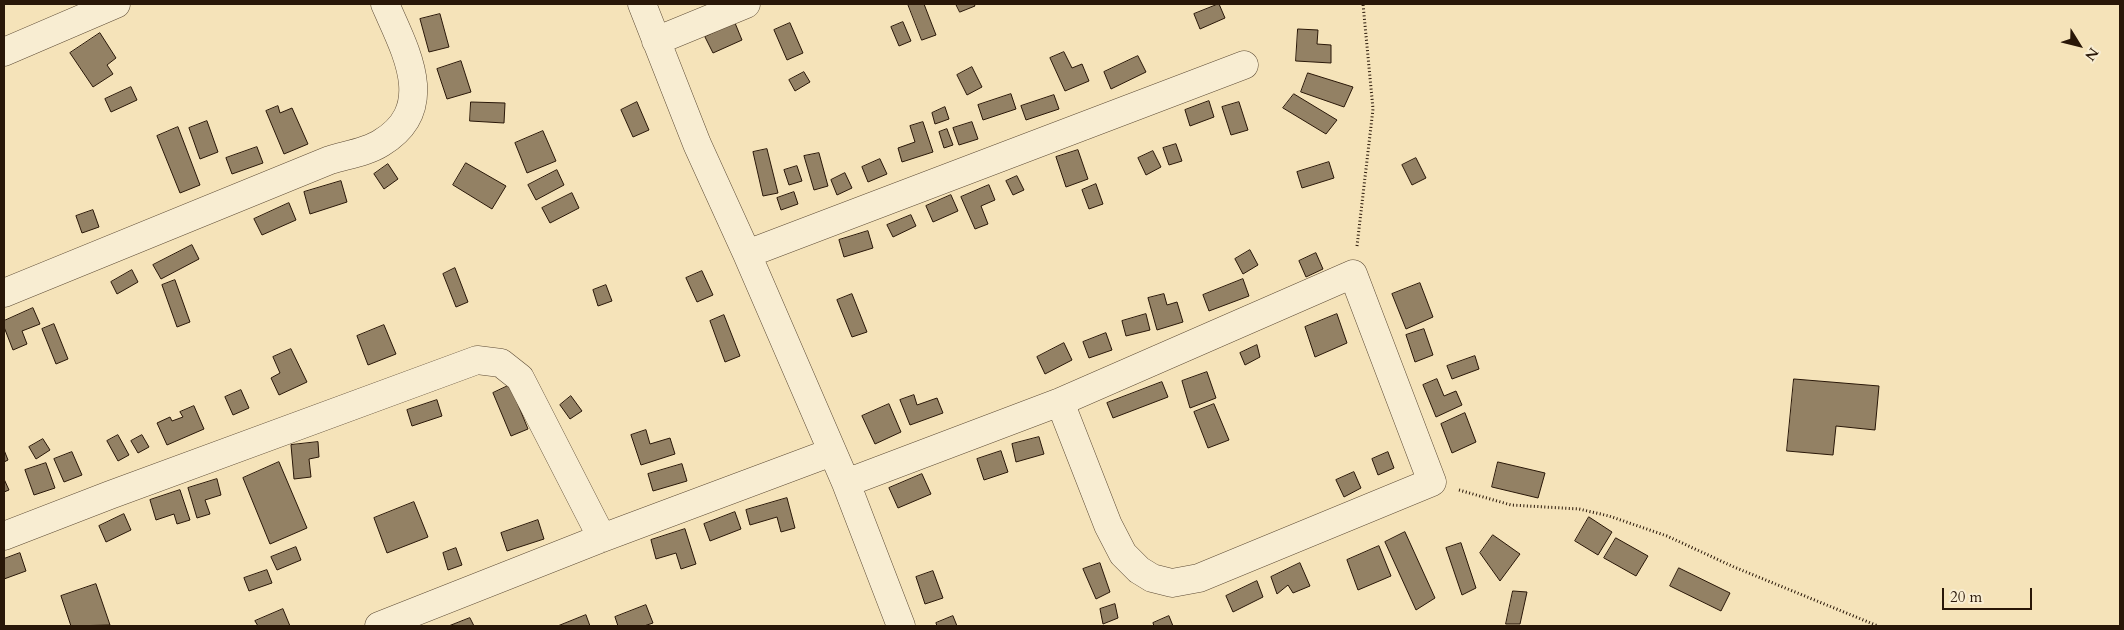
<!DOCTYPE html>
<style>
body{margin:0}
#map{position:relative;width:2124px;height:630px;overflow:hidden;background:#f5e3b9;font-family:Cardo,serif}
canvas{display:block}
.frame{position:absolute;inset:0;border:5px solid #291708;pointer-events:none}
.north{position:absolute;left:2054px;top:20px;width:50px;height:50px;-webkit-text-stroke:4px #f8edd2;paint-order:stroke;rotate:126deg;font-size:14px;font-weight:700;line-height:20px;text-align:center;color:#291708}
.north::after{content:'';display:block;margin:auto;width:18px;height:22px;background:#291708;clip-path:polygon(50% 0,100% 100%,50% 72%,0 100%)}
.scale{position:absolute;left:1942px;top:588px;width:90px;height:22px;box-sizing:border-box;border:2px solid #291708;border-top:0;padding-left:6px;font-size:15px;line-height:18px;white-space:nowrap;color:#291708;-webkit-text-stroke:4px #f8edd2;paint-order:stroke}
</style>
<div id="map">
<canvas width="2124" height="630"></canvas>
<div class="frame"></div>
<div class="north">N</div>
<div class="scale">20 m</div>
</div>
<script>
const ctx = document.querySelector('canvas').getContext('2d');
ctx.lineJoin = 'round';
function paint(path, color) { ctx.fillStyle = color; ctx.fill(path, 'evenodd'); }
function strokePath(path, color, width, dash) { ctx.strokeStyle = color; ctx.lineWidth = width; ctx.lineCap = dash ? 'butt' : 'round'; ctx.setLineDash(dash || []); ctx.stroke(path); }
const building = new Path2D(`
 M908,4h16l12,31 -14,5z
 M956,4h18l1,2 -15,6z
 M1219,4l6,14 -25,11 -6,-15z
 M440,14l9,33 -20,5 -9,-33z
 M903,22l8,19 -12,5 -8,-19z
 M735,23l7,17 -29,13 -8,-16z
 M790,23l13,30 -16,7 -13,-30z
 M1298,29l20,1 -1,14 14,1v18l-35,-2z
 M100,33l16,25 -9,7 6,9 -20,13 -23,-34z
 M1064,52l8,16 10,-4 7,17 -24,10 -15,-33z
 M1138,56l8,16 -35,17 -7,-17z
 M461,61l10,31 -24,7 -10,-30z
 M972,67l10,20 -15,8 -10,-20z
 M804,72l6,10 -15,9 -6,-11z
 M1308,73l45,14 -9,20 -43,-15z
 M131,87l6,13 -26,12 -6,-13z
 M1011,94l5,15 -33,11 -5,-15z
 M1294,94l43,26 -11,14 -43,-26z
 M1054,95l5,14 -33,11 -5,-14z
 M1209,101l5,16 -24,9 -5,-16z
 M471,102l34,1 -1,20 -34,-2z
 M637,102l12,28 -16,7 -12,-27z
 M1239,102l9,28 -17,5 -9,-28z
 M278,106l2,7 12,-5 16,36 -24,10 -18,-43z
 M945,107l4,12 -14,5 -3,-11z
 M207,121l11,31 -18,7 -11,-31z
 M923,122l10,30 -31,10 -4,-14 17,-6 -5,-16z
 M972,122l6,17 -19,6 -6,-17z
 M178,127l22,58 -20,8 -23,-57z
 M947,129l6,16 -9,3 -5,-16z
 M543,131l13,30 -29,12 -12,-30z
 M1176,144l6,17 -13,4 -6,-17z
 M257,147l6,16 -31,11 -6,-16z
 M767,149l11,44 -15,3 -10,-44z
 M1078,150l10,29 -22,8 -10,-30z
 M1153,151l8,16 -15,8 -8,-17z
 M819,153l9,33 -14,4 -10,-34z
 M1416,158l10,20 -14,7 -10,-20z
 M880,159l7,15 -19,8 -6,-15z
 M1329,162l5,16 -32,10 -5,-16z
 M466,163l40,23 -14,23 -39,-24z
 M388,164l10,15 -14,10 -10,-15z
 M797,166l5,15 -13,4 -5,-15z
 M557,170l7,15 -28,15 -8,-15z
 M845,173l7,15 -15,7 -6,-15z
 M1017,176l7,14 -11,5 -7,-14z
 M341,181l6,21 -37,12 -6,-22z
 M1096,184l7,20 -14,5 -7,-19z
 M989,185l6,15 -14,6 7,18 -13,5 -14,-32z
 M794,192l4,12 -17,6 -4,-12z
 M572,193l7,15 -29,15 -8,-15z
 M951,195l7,16 -25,11 -7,-16z
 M289,203l7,17 -34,15 -8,-16z
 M93,210l6,17 -17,6 -6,-17z
 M911,215l5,11 -23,11 -6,-12z
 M868,231l5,17 -29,9 -5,-17z
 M192,245l7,14 -38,20 -8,-14z
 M1250,250l8,15 -15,9 -8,-15z
 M1316,253l7,16 -17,8 -7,-16z
 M455,268l13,34 -12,5 -13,-33z
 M132,270l6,12 -21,12 -6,-12z
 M702,271l11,24 -16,7 -11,-24z
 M1243,279l6,17 -40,15 -6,-16z
 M175,280l15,42 -13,5 -15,-42z
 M1420,283l13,34 -27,12 -14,-35z
 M606,285l6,16 -14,5 -5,-16z
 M852,294l15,38 -15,5 -15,-37z
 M1164,294l3,11 10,-3 6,20 -26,8 -9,-32z
 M33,308l7,16 -18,7 5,13 -14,6 -9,-23v-6z
 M1146,314l4,16 -24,6 -4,-15z
 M1337,314l10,29 -32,14 -10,-30z
 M724,315l16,41 -15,6 -15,-41z
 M54,324l14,35 -12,5 -14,-35z
 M384,325l12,29 -28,11 -11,-29z
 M1424,329l9,26 -18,7 -9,-27z
 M1106,333l6,17 -23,8 -6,-16z
 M1064,343l8,17 -27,14 -8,-17z
 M1257,345l3,12 -15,8 -5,-12z
 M291,349l16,33 -28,13 -8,-17 9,-5 -7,-16z
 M1475,356l4,13 -27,10 -5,-13z
 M1207,372l9,26 -26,10 -8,-27z
 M1437,379l7,17 12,-5 6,14 -26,12 -13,-32z
 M1794,379l85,7 -4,44 -39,-4 -3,29 -46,-4z
 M1162,382l6,15 -55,21 -6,-15z
 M510,385l18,44 -17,7 -18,-43z
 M241,390l8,18 -16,7 -8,-18z
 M914,395l3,10 20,-7 6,15 -33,12 -10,-25z
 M571,396l11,15 -12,8 -10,-14z
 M437,400l5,16 -30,10 -5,-16z
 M889,404l12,28 -26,12 -13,-28z
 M1214,404l15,36 -21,8 -14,-36z
 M194,406l10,23 -37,16 -10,-22 13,-6 2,4 11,-4 -3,-5z
 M1465,413l11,29 -24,11 -11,-29z
 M646,430l4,14 20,-6 5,16 -34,11 -10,-30z
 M118,435l11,20 -11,6 -11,-20z
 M142,435l7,12 -11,6 -7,-12z
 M1039,437l5,17 -28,8 -4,-18z
 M43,439l7,11 -14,9 -7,-12z
 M318,442l1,15 -10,2 2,18 -17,2 -3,-34z
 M4,450l4,10 -4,2z
 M1001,451l7,21 -24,8 -7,-21z
 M72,452l10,23 -18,7 -10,-23z
 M1388,452l6,16 -16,7 -6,-16z
 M279,462l28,66 -37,16 -27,-66z
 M1498,462l47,11 -7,25 -46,-11z
 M46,463l9,25 -21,7 -9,-25z
 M682,464l5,17 -34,10 -5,-17z
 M1354,472l7,16 -17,9 -8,-17z
 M922,474l9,20 -33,14 -9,-20z
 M4,479l5,11 -5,2z
 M217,479l4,16 -16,5 5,14 -13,4 -9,-30z
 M180,490l10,30 -13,4 -3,-10 -18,6 -6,-20z
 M787,498l8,30 -14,4 -4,-15 -27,8 -4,-15z
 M414,502l14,35 -41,16 -13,-35z
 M735,512l6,17 -31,12 -6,-17z
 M124,514l7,16 -25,12 -7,-16z
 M1589,517l23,15 -14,23 -23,-14z
 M538,520l6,19 -37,12 -6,-18z
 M685,529l11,35 -15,5 -5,-16 -20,6 -5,-19z
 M1405,532l30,66 -19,12 -31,-68z
 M1493,535l27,19 -20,27 -20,-28z
 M1616,538l32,18 -12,20 -32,-18z
 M1461,543l15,45 -14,7 -16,-47z
 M1379,546l12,30 -33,14 -11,-30z
 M296,547l5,13 -24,10 -6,-13z
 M456,548l6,17 -14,5 -5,-17z
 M20,553l6,18 -22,8v-20z
 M1100,563l10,29 -14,7 -13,-30z
 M1300,563l10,23 -17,7 -5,-8 -11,9 -6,-17z
 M1679,568l51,25 -9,18 -51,-25z
 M267,570l5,13 -23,8 -5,-13z
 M933,571l10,27 -18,6 -9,-27z
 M1257,581l6,16 -30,15 -7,-16z
 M96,584l14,41 -39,1 -10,-30z
 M1513,591l14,1 -7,32h-14z
 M1115,604l3,14 -15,6 -3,-15z
 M646,605l7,18 -9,3h-26l-3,-9z
 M283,609l7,17h-32l-3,-5z
 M586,615l4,11h-32z
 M953,616l4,10h-20l-1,-3z
 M1169,616l4,10h-19l-1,-3z
 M470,618l4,8h-25z`);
paint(building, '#938164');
strokePath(building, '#291708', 1);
const street = new Path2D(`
 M642,4l55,140 50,110 99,229 55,143
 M656,41l90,-37
 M4,52l112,-48
 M747,254l497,-189
 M4,293l326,-133c16,-5 37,-8 51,-17 58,-35 24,-93 4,-139
 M846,483l214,-81 293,-128 79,208 -233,96 -27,5 -20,-5 -13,-8 -16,-16 -15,-29 -48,-123
 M4,536l106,-41 367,-135 24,3 19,15 82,160
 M379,626l223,-88 230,-86`);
strokePath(street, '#5c4a34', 29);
strokePath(new Path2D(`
 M1357,246l16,-137 -10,-105
 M1459,490l52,15 68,4 30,7 58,20 67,31 144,59`), '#291708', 3, [1, 2.5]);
strokePath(street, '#f8edd2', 28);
</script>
